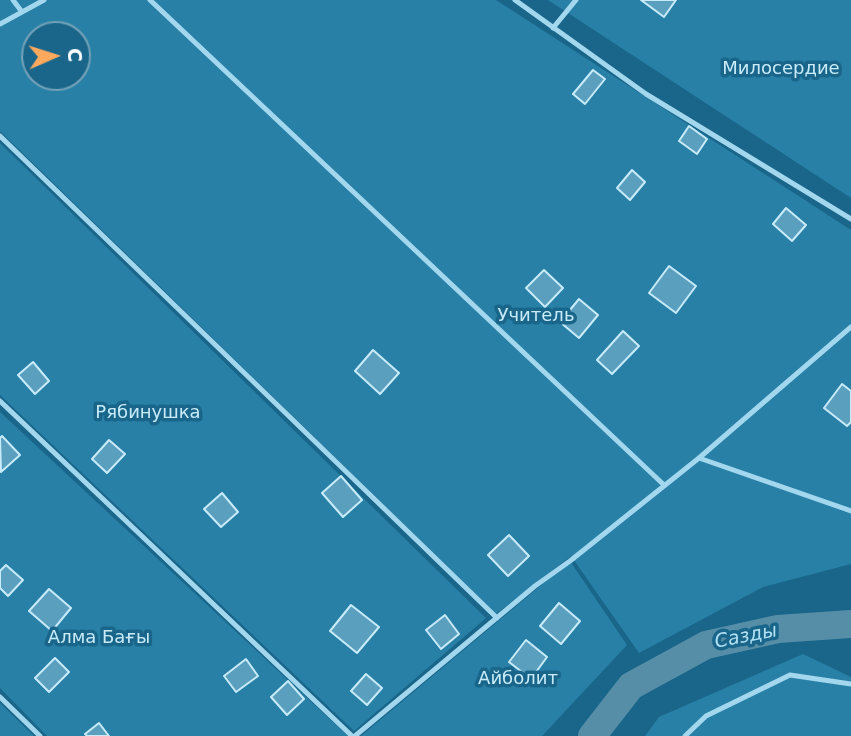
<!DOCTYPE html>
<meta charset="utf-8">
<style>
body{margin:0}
#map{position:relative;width:851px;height:736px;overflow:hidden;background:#19668a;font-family:"DejaVu Sans",sans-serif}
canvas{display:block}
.north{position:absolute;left:21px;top:21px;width:70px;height:70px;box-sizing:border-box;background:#19668a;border:2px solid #75a3b9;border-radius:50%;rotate:87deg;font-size:19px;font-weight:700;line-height:28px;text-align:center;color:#fff}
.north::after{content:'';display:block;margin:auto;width:24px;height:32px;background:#ffa95f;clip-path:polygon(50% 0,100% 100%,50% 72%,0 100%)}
</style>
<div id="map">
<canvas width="851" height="736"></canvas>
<div class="north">С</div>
</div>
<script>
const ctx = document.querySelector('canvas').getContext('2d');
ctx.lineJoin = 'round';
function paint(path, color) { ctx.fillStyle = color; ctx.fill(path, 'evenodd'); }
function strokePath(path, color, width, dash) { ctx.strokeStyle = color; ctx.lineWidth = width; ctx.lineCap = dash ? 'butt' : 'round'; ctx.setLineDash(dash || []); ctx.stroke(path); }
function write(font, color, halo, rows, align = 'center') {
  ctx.font = font + ' "DejaVu Sans",sans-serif'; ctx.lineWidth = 7; ctx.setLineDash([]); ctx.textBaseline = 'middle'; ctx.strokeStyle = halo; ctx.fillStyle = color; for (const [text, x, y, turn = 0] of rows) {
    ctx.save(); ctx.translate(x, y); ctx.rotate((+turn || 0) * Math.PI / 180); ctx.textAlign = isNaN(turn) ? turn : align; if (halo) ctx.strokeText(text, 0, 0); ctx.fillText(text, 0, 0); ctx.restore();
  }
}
paint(new Path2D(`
 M0,0h496l355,230v334l-88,23 -124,66 -68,-97 -75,58 -496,-483zM35,35h42v42h-42z
 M548,0h303v198z
 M0,143l486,475 -132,113 -354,-336z
 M0,412l348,324h-301l-47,-48z
 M570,561l57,84 -85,91h-181z
 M803,654l48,23v59h-206l14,-19z
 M0,703l34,33h-34z`), '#2880a7');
strokePath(new Path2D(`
 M592,736l39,-50 75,-41 72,-16 73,-5`), '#578ea7', 28);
const building = new Path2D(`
 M641,0h35l-12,17z
 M593,70l12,9 -20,25 -12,-10z
 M689,126l18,13 -10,15 -18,-13z
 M632,170l13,12 -15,18 -13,-12z
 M786,208l20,17 -14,16 -19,-17z
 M669,266l27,20 -20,27 -27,-20z
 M544,270l19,18 -18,19 -19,-19z
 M579,299l19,16 -19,23 -19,-16z
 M623,331l16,15 -27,28 -15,-14z
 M373,350l26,23 -19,21 -25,-23z
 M33,362l16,19 -14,13 -17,-19z
 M842,384l9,7v31l-4,4 -23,-18z
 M2,436l18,19 -19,17 -1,-34z
 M109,440l16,14 -18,19 -15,-14z
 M341,476l21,24 -19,17 -21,-24z
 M222,493l16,19 -17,15 -17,-18z
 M509,535l20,21 -21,20 -20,-21z
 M6,565l17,15 -15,16 -8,-8v-17z
 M49,589l22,19 -19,23 -23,-20z
 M559,603l21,18 -19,23 -21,-18z
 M351,605l28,22 -22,26 -27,-22z
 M445,615l14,19 -18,15 -15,-19z
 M526,640l21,17 -16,22 -22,-17z
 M55,658l14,14 -20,20 -14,-14z
 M246,659l12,17 -22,16 -12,-16z
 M366,674l16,14 -15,17 -16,-14z
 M288,681l16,18 -17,16 -16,-18z
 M99,723l10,13h-22l-2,-2z`);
paint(building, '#5b9fbe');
strokePath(building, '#c8ebfa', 2);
strokePath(new Path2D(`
 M13,0l9,12
 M150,0l514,485
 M515,0l131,94 205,125
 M0,24l44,-24
 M553,28l23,-28
 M0,136l497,482
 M0,401l352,335
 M699,458l152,53
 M0,697l40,39
 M355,736l180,-150 35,-25 129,-103 152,-131
 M685,736l21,-20 84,-41 61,9`), '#a2d7ee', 5);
write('18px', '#c8ebfa', '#19668a', [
 ["Милосердие",781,69],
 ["Учитель",536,316],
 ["Рябинушка",148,413],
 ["Алма Бағы",99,638],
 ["Айболит",518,679]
]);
write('italic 19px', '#b2e2f6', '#19668a', [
 ["Сазды",746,637,-11]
]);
</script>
